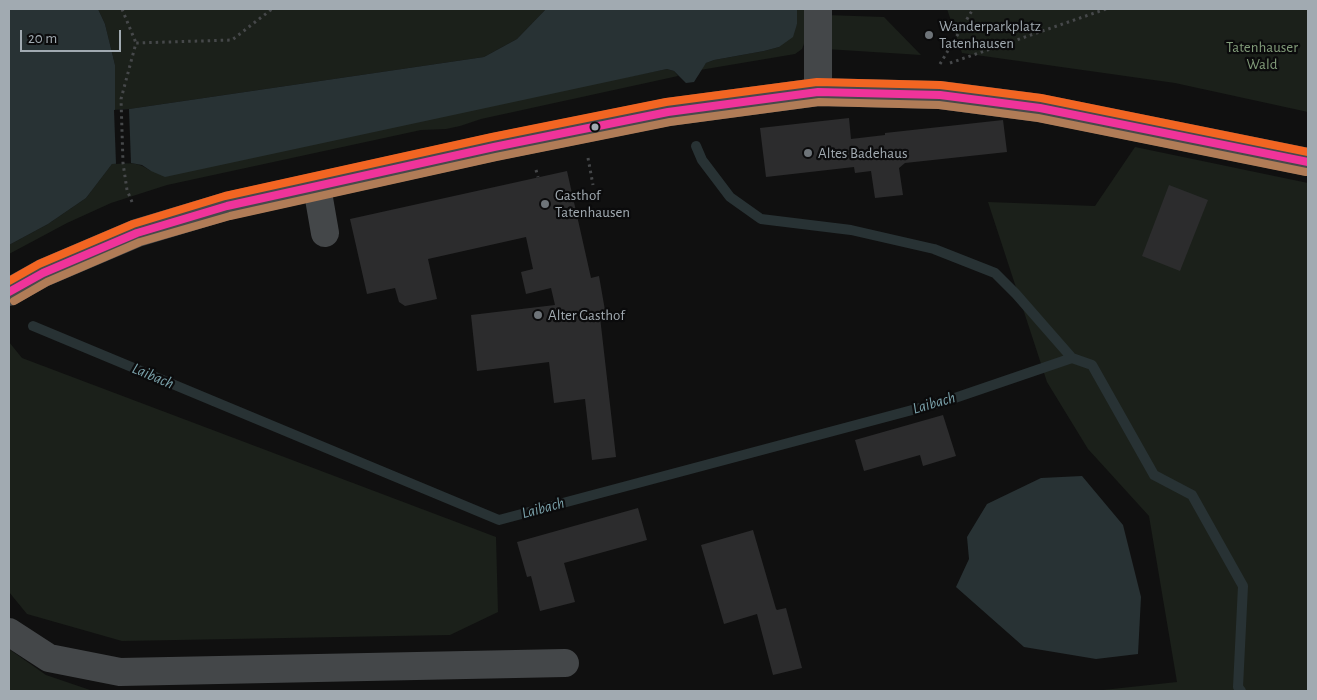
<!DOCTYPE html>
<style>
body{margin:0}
#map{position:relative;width:1317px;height:700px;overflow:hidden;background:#101010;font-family:"Alegreya Sans",sans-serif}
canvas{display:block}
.frame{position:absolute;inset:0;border:10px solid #a1aab1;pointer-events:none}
.scale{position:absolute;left:20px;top:30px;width:101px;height:22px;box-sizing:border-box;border:2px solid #a1aab1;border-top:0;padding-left:6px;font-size:15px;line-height:18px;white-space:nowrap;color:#a1aab1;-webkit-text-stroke:4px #0b0b0c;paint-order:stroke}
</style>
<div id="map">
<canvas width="1317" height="700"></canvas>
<div class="frame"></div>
<div class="scale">20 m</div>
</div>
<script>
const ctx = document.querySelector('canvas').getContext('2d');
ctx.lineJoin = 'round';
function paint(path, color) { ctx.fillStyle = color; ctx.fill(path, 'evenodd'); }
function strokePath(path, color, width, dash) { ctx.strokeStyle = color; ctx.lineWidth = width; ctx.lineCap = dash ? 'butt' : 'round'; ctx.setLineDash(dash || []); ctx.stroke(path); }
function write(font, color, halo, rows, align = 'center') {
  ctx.font = font + ' "Alegreya Sans",sans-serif'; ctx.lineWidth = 4.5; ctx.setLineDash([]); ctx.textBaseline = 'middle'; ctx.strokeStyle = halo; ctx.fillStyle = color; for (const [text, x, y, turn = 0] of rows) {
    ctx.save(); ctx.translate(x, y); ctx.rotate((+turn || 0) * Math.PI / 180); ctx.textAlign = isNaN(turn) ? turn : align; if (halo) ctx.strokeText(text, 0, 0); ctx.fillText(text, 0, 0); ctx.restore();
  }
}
paint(new Path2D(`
 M98,9h448l-29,30 -33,18 -355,52 -15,1 1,-45 -10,-41z
 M797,9h8v32l-3,8 -7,5 -95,16 6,-7 8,-3 50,-9 15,-4 18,-23z
 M947,9h361v103l-133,-29 -213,-30z
 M826,15l58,2 37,38 -95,-6z
 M667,69l7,2 4,5 -197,43 -21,7 -14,3 -25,1 -254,55 -56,18 -44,20 -58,31v-9l39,-21 38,-26 26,-34c16,-1 25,-3 39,7z
 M1135,147l173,36v508h-205v-1l74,-8 -28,-166 -61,-67 -41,-67 -59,-180 107,4z
 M9,342l13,16 474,179 2,75 -48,23 -328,6 -95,-27 -18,-22z
 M9,649l37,26 47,16h-84z`), '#1b201a');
paint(new Path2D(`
 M9,9h89l7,15 10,41v45l14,-1 355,-52 33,-18 29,-30h251v15l-4,13 -14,10 -15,4 -50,9 -8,3 -12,19 -8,1 -12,-12 -7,-2 -502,108 -14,-6 -9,-6 -11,-2 -19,1 -26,34 -38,26 -39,21z
 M1082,476l41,49 18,72 -3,57 -42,5 -72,-12 -68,-60 13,-28 -2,-22 20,-33 54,-26z`), '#283234');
paint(new Path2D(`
 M129,109l2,54 -15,1 -2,-54z`), '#101010');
strokePath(new Path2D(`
 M696,146l6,14 28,37 31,22 90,11 83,19 61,24 21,21 56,64 20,7 62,110 38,20 51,91 -5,101 3,4
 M33,326l466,194 447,-119 126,-43`), '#283234', 10);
paint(new Path2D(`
 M849,118l2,21 34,-4v-2l118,-13 4,32 -102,11 -6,5 4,27 -28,3 -4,-27 -16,2 -1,-6 -88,10 -6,-49z
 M567,171l24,107 8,-2 7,40 -6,1 16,140 -24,3 -7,-61 -31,4 -5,-41 -72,9 -6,-56 84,-10 -4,-17 -25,6 -5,-22 12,-3 -7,-32 -98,22 9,40 -32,7 -6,-4 -4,-14 -28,6 -17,-75z
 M1169,185l39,15 -28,71 -38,-15z
 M943,415l13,41 -33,10 -3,-11 -56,16 -9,-31z
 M638,508l9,32 -83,23 11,39 -35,9 -9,-35 -4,1 -10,-35z
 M753,530l23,79 1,1 9,-2 16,60 -29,7 -16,-61 -33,10 -23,-79z`), '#2c2c2d');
strokePath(new Path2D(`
 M122,9l14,34
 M950,63l156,-54
 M940,64l33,-55
 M588,158l5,27
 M536,170l2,7
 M132,202l-5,-12 -4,-27 -2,-64 15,-56 96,-3 40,-31`), '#46484a', 3, [2.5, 4]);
strokePath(new Path2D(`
 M818,9v83
 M317,187l8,46
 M9,632l40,26 71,14 445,-9`), '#444749', 28);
strokePath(new Path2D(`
 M9,292l34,-19 94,-40 90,-27 267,-59 174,-35 150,-20 122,3 100,13 268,54`), '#47494a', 28);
strokePath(new Path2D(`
 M9,292l34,-19 94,-40 90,-27 267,-59 174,-35 150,-20 122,3 100,13 268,54`), '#ef339a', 8);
strokePath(new Path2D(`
 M14,301l33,-19 93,-40 90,-26 266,-59 174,-35 149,-20 120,3 99,13 268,54`), '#b07c57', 8);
strokePath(new Path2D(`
 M9,281l30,-17 94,-40 92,-28 267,-59 174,-35 151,-20 123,3 101,13 267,54`), '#f26522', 8);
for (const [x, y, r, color] of [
 [929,35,5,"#6e7479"],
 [595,127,4.5,"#a1aab1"],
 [808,153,5,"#6e7479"],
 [545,204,5,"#6e7479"],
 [538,315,5,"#6e7479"]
]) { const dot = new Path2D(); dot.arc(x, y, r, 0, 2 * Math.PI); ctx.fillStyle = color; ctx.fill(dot); strokePath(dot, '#0b0b0c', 2); }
write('15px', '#a1aab1', '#0b0b0c', [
 ["Wanderparkplatz",939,26],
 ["Tatenhausen",939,43],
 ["Altes Badehaus",818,153],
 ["Gasthof",555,195],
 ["Tatenhausen",555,212],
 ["Alter Gasthof",548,315]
], 'left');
write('15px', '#819b79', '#0b0b0c', [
 ["Tatenhauser",1262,47],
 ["Wald",1262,64]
]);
write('italic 16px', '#7aa1aa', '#0b0b0c', [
 ["Laibach",153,376,23],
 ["Laibach",934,403,-16],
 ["Laibach",543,508,-15]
]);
</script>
